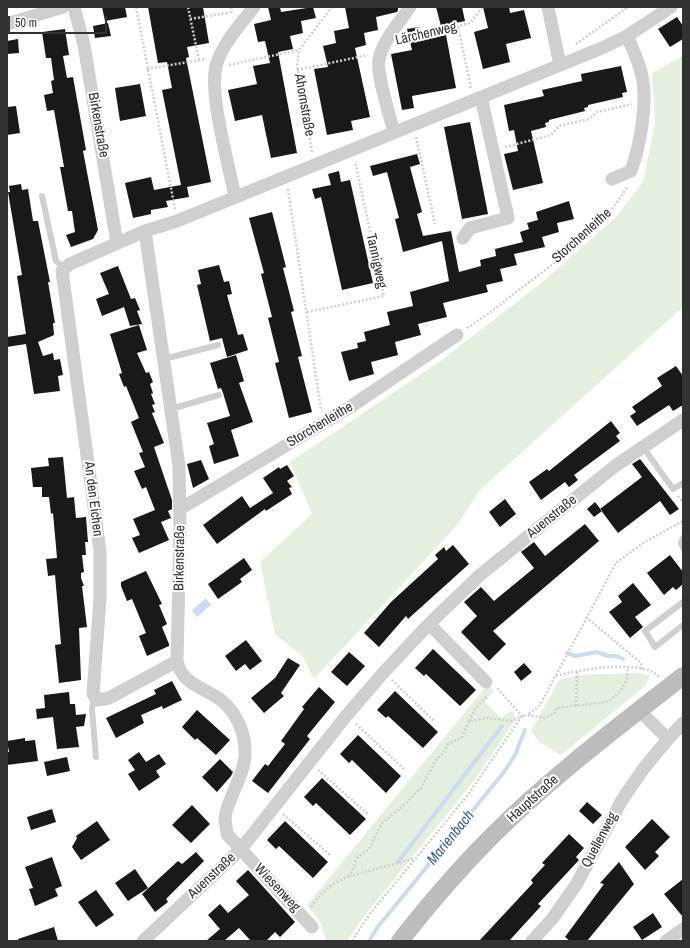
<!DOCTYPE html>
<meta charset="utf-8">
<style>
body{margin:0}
#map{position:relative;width:690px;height:948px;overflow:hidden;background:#fff;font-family:"Archivo Narrow",sans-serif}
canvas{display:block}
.frame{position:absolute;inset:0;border:8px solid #323232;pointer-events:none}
.scale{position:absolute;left:8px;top:16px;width:99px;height:18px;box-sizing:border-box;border:2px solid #323232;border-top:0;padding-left:5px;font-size:12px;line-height:14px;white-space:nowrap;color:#323232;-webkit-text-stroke:3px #fff;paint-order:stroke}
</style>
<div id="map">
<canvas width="690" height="948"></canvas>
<div class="frame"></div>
<div class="scale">50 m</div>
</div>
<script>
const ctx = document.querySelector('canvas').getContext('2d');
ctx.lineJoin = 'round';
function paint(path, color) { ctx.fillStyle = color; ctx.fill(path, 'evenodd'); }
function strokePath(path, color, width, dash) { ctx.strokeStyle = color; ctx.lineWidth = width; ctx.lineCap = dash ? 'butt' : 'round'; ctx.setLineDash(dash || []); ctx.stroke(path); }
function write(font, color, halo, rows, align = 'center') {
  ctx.font = font + ' "Archivo Narrow",sans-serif'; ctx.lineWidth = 4; ctx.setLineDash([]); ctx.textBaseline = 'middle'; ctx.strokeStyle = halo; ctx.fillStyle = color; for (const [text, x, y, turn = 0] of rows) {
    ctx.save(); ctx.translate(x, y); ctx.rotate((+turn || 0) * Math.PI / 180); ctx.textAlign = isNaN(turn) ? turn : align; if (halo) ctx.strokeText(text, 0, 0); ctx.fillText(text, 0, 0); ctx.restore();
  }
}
paint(new Path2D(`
 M683,56v251l-203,183 -22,34 -144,155 -11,-22 -28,-23 -15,-72 52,-48 -22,-52 149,-100 101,-78 75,-66 28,-36 12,-59 -3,-50z
 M638,673l12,2 -4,10 -85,70 -22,-13 -8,-11 28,-51 18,-5z
 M488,684l6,7 -9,11 16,16 6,-5 6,-2 3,8 -42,62 -108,133 -19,27h-21l-5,-18 -14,-18z`), '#e5efe0');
paint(new Path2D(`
 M206,598l5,7 -14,12 -5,-7z`), '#ccdbef');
strokePath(new Path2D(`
 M567,653l9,3 21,-4 11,4h9l6,3
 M398,862l104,-136
 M369,941l8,-13 127,-156 11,-17 10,-25`), '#ccdbef', 4);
paint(new Path2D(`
 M102,7h23l2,10 -22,4z
 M148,7h55l6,36 -22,4 2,10 -3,1 25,124 -24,5 2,10 -23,4 2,6 -17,3v4l-18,4 -8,-35 26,-6 3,13 27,-5 -19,-95 10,-2 -5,-26 -9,1z
 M268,7h12l1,5 32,-5 3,11 -15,3 2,12 -13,3 3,13 -15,3 19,101 -26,5 -9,-43 -27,6 -7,-31 29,-6 -4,-18 17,-3 -5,-22 -7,1 -4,-18 17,-4z
 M345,7h53v3l-1,2 -21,5 2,13 -14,3 2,12 -11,3 15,69 -19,4 2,9 -26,5 -13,-66 14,-2 -5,-21 13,-3 -2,-12 15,-3z
 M436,7h26l3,14 -24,5z
 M483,7h26l1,6 14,-3 7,28 -25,6 4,18 -27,7 -9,-37 14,-4z
 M677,17l6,9v13l-13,8 -12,-18z
 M108,23l3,13 -16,2 -2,-12z
 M419,27l3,13 24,-5 10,53 -44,8 2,12 -12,2 -11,-56 21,-4 -5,-21z
 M65,29l4,26 -6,1 4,22 6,-1 13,73 -3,1 15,79 -5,9 -22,8 -5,-12 9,-3 -3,-21h-4l-8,-44h4l-10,-57 -7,1 -3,-16 9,-2 -2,-12 3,-1 -3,-22h-5l-4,-26z
 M18,39l1,14 -12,1v-13z
 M621,66l6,26 -5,1 1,4 -35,8v2l-4,1 1,3 -36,9v2l-4,1 1,4 -15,4 12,52 -30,7 -9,-36 14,-3 -4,-21 -5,1 -5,-26 40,-9 -2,-6 40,-9 -1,-7z
 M140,84l6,32 -26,5 -5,-33z
 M16,106l4,27 -13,2v-28z
 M470,122l18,92 -26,5 -18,-92z
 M417,154l3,10 -10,3 12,45 -5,2 6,22 28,-5 8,41 22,-6 -1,-6 16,-4 -1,-7 28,-7 -3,-10 9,-3 -2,-6 11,-3 -2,-8 33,-11 5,18 -17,4 2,9 -17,5 3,10 -31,7 3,11 -17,4 3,12 -17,4 2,7 -45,11 4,14 -29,7 3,11 -26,7 3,13 -27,7 3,12 -25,7 -8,-29 17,-4 -1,-5 9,-2 -2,-9 26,-7 -3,-13 26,-6 -3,-14 39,-11 -7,-40 -39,11 -8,-33 4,-1 -12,-46 -14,4 -3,-10z
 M339,171l2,11 9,-2 23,103 -31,7 -21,-93 -6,2 -3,-10 19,-4 -3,-11z
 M21,184l1,6 6,-1 5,32h5l12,61h-2l7,41h-2l1,12 -16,7 5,14 10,-3 1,7 6,-1 3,16 -5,1 2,15 -26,3 -8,-50 -19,3v-10l19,-3 -9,-58 5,-1 -14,-83h2l-1,-6z
 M272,212l14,55 -3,1 11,43 -3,1 11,44 -4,1 14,55 -23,6 -14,-55 4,-1 -11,-44 4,-1 -11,-43 3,-1 -15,-55z
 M219,265l5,17 5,-1 3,13 -5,1 11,40 5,-1 5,16 -21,7 -5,-19 -12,3 -13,-56 4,-1 -3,-14z
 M118,266l13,33 4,-1 5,12 -3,1 5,13 -12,2 -6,-19 -22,9 -6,-17 13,-5 -9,-21z
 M139,325l8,25 -10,3 9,20 3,-1 4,10 -3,2 3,9 -2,1 4,10 -3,1 3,7 -3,1 12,30 -10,4 18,53v9l-4,2 3,7 -10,4 8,18 -30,13 -7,-15 8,-3 -7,-16 22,-9 -9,-23 -4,2 -8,-18 11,-4 -6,-14 4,-1 -12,-30 8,-4 -13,-32 -2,1 -5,-13 3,-1 -12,-39z
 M236,355l8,26 -5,2 14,39 -22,8 8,26 -25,8 -5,-18 5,-2 -7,-21 23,-7 -7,-23 -2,-5 -3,1 -8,-26z
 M676,366l7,10v29l-10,6 -4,-6 -32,21 -7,-10 6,-4 -4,-5 30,-21 -5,-8z
 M611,421l9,12 -4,3 4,5 -46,34 4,5 -9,7 -4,-5 -24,18 -12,-18 18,-13 2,2z
 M63,457l4,41 7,-1 2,21 10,-1 2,25h-3l1,13h-4l2,17 -3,1v5l3,8h-2l5,41 -8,1 2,52 -22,3 -4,-38 6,-1 -6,-69 -7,1 -2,-17 11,-1 -4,-45 -2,1 -2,-17h-7v-10h-9l-2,-19 18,-2 -1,-8z
 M640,459l39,50 -9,6 -10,-14 -42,32 -18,-24 42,-32 -10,-13z
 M201,460l8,19 -16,9 -6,-24z
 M287,465l7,11 -7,5 5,6 -3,1 3,6 -26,17 -1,-2 -48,35 -14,-19 39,-29 8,12 23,-15 -10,-15 16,-11 1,2z
 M505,499l11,15 -16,13 -11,-15z
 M595,502l7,9 -8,6 -7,-8z
 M585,524l14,17 -106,90 13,13 -17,17 -28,-29 16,-16 -13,-14 17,-15 13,14 40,-33 -13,-16 13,-10 11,14z
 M453,545l16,19 -61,55 -2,-3 -27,31 -15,-14 27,-31 47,-43 -3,-4 9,-8 2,4z
 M670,555l13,17v12l-7,6 -3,-3 -9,8 -17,-22z
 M244,558l8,12 -12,9 2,3 -24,17 -10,-15z
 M146,571l16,33 -3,1 8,19 -5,3 7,17v2l-22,10 -8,-20 7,-3 -14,-34 -5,2 -6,-15v-4z
 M633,583l18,22 -16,12 8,10 -13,11 -21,-26 13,-10 -4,-6z
 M246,640l16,21 -12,9 -5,-6 -9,7 -11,-15z
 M433,649l43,41 -16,16 -34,-32 -2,2 -9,-8z
 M349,652l16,14 -18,20 -16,-14z
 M288,658l12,7 -19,28 3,3 -20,17 -13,-15 24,-20z
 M524,663l8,9 -11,9 -7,-9z
 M172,681l10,19 -19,9 -1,-3 -21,9 3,8 -28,15 -10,-20 50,-24 -2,-4z
 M319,687l16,15 -28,34 3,3 -42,54 -16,-12 13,-17 3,2 17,-22 -4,-3 23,-32 -2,-2z
 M395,691l43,41 -15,16 -35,-32 -2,2 -9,-8z
 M69,692l1,12h5l1,11 10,-1 -2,12 -8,1 3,20 -22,2 -4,-32 -16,2 -1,-10 9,-1 -1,-13z
 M197,710l33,30 -14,15 -19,-17 -2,2 -13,-13z
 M358,735l43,41 -15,17 -34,-33 -3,3 -9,-9z
 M25,738v3l10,-1 3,21 -31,4v-13h2l-2,-11z
 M139,752l7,10 13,-8 7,10 -10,7 4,6 -21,14 -11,-17 7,-4 -7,-10z
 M67,757l3,14 -23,5 -3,-14z
 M220,759l13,13 -2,4 -14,16 -15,-15z
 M322,778l44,41 -16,16 -34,-32 -3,3 -9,-9z
 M587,802l15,13 -9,9 -14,-13z
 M192,805l18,19 -19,19 -19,-18z
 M52,809l4,13 -25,8 -4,-13z
 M652,819l18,18 -15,15 4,4 -14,14 -20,-23z
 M97,821l13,19 -29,20 -9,-13 5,-9 -1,-2z
 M285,821l43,41 -15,16 -34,-32 -3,3 -9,-9z
 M569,834l15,14 -8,9 3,3 -41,44 3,2 -32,35h-30l54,-58 -2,-3 14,-15 -3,-2z
 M196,852l8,9 -38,38 2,3 -13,10 -13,-18 36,-33 4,3z
 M52,857l10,29 -7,3 3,7 -23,10 -6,-17 4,-1 -8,-21z
 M619,862l15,22 -47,57h-17l-5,-4 39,-53 -4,-1z
 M135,869l13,19 -20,13 -13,-18z
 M248,870l47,52 -15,15 -5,-5 -9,9h-15l-12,-13 -15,13h-18l14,-12 -12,-14 12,-11 8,9 21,-18 -13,-14z
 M683,879v38l-19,-23z
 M96,890l18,25 -18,12 -18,-25z
 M653,913l9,14 -20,13 -9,-13z
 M54,927l4,14h-39l-1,-2z`), '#191919');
strokePath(new Path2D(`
 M136,7l39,202
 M188,7l11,53
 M231,7l1,5
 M190,19l43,-7
 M458,27l13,61
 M402,40l68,-17 13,-16
 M576,44l52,-37
 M229,65l70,-15
 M147,69l59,-10
 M297,70l71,-15
 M416,137l19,87
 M505,147l46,-12 8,-9 30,-7 8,-7 35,-8
 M312,152l-15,-86 2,-16 33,-43
 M288,189l33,221
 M307,312l77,-16 -29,-135
 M467,328c18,-11 35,-25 52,-38 39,-30 83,-60 108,-103
 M678,496l5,6
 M586,617l55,46 1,7
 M556,676c20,-6 89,-18 103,1
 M392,680l42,41
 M576,706l1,-36
 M529,714l11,-9 76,-142 27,-20 40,-22
 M469,721l6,-12 13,-14
 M356,724l48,45
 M318,770l51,45
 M283,814l48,42
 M413,859l-63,17 7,-18 12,-9 13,-26 21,-17 18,-18 15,-28 8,-8 4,-8 14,-7 7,-16 19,-3 24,3 10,-5 -25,-28
 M311,907c11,-15 21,-25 39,-31
 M352,941l17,-26 98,-119 55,-80 6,-1 17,3 11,-6v-4l50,-6c15,-8 21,-18 22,-34`), '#cfcfcf', 2.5, [2, 2]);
strokePath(new Path2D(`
 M42,196l14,65 9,7
 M164,359l54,-14
 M171,409l48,-14
 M643,447l30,42 10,-6
 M683,538l-2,5 2,5
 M683,602l-38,29 10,16 28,-22
 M94,697l-2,12 4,48`), '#cfcfcf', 6);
strokePath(new Path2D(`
 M74,7l10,38 33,198
 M548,7l12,58
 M7,24l56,-17
 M394,132c-4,-15 -18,-59 -15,-72 3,-19 21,-38 31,-53
 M612,179l19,-8c9,-26 17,-67 11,-95 -3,-14 -9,-27 -15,-40
 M235,197c-6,-32 -26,-101 -19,-131 6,-22 24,-41 38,-59
 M145,231l34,235 1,63 -3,132c5,24 27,26 44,39 17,14 25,35 24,57 -2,19 -14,37 -19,55l-1,7 2,15 85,93
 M463,238l7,-10 38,-10 -27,-121
 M180,509l167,-100 110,-74
 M429,624l57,58
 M177,661l-68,37 -11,2 -5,-6 7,-95v-48l-38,-280 8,-7 75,-33 32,-10 425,-173 25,-12 44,-29
 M668,739l15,-16
 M143,941l98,-92 105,-133 38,-44 45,-48 51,-49 135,-109 68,-46
 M532,941l20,-22 24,-34 46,-85 22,-32 24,-29 -29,-29
 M666,941l17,-12`), '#cfcfcf', 13);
strokePath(new Path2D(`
 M400,941c29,-37 59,-72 92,-105 59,-59 126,-109 191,-160`), '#bcbcbc', 18);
write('14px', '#323232', '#fff', [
 ["Lärchenweg",426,34,-13],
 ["Ahornstraße",304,105,80],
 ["Birkenstraße",98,125,80],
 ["Storchenleithe",582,236,-42],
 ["Tannigweg",376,261,78],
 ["Storchenleithe",320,425,-31],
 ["An den Eichen",93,499,83],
 ["Auenstraße",552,517,-39],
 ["Birkenstraße",180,558,-89],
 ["Hauptstraße",533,799,-42],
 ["Quellenweg",600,840,-62],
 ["Auenstraße",212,876,-43],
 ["Wiesenweg",277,888,47]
]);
write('italic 15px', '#3a629a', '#fff', [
 ["Marienbach",451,838,-51]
]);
</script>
